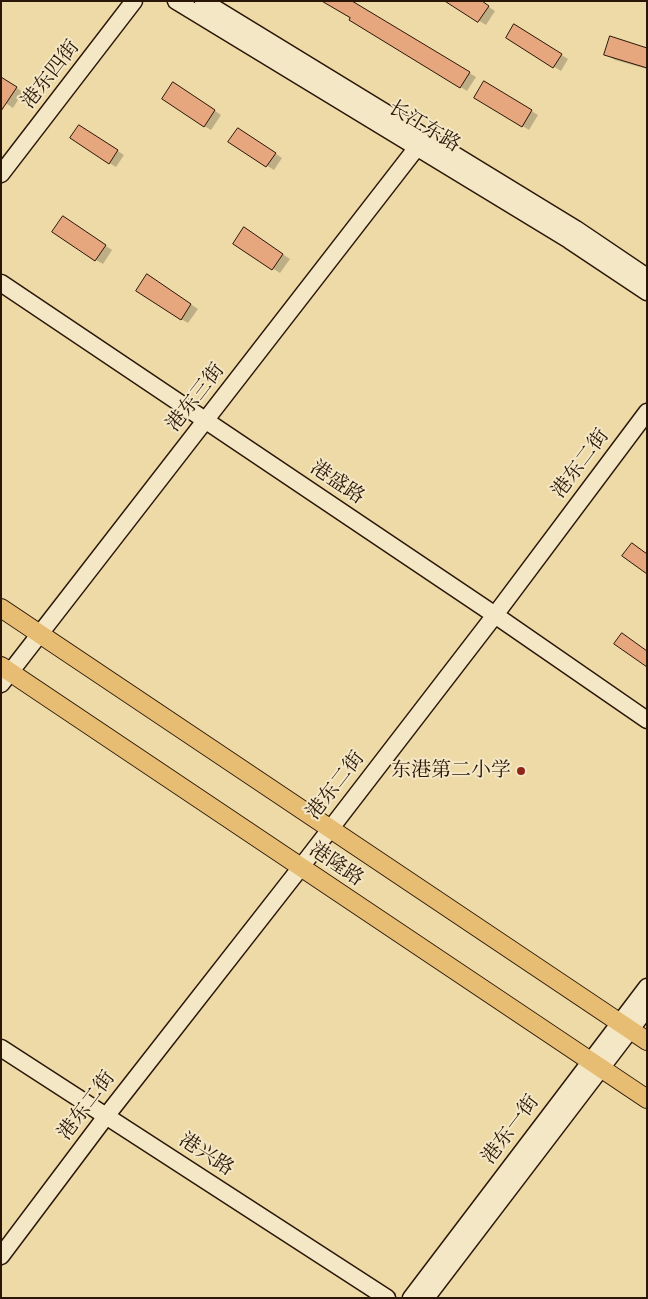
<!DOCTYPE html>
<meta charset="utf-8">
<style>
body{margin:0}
#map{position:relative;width:648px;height:1299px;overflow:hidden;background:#eedaa7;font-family:"Gentium Book Plus",serif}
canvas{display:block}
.frame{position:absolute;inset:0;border:2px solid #2a1607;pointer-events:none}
</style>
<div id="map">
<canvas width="648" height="1299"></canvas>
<div class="frame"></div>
</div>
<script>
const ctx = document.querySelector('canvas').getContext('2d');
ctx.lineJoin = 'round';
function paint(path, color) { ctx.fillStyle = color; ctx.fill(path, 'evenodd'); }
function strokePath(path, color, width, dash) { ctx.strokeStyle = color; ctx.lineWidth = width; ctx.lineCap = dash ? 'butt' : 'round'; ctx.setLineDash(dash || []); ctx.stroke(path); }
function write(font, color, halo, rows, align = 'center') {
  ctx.font = font + ' "Gentium Book Plus","Noto Serif SC",serif'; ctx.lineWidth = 4; ctx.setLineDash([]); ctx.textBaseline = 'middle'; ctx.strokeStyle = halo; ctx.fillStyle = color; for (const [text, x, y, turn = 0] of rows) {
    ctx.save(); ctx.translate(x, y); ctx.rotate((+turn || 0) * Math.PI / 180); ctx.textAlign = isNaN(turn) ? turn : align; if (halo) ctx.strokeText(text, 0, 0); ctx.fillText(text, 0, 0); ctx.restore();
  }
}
paint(new Path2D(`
 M323,1h28l125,76 -9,14z
 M447,1h33l15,10 -9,14z
 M515,26l53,33 -7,12 -54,-33z
 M647,49v20l-32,-9 -10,-6z
 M1,78l22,14 -10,16 -12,-8z
 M484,83l54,32 -9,15 -53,-33z
 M181,88l40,27 -10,15 -7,-4z
 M86,130l38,25 -8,12 -7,-4z
 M245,133l37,25 -8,12 -44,-28z
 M70,222l42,28 -9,14 -7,-4z
 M251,233l39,26 -10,14 -46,-29z
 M154,280l44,29 -10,14 -7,-4z`), '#0003');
const building = new Path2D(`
 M322,1h30l118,71 -10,16 -111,-68 1,-2z
 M445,1h37l7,5 -11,16z
 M514,24l48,30 -9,14 -47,-30z
 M610,36l37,12v20l-43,-13z
 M1,77l16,10 -16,24z
 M484,81l48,29 -10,17 -48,-29z
 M173,82l42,28 -11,17 -42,-28z
 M79,125l39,25 -9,14 -39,-26z
 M238,128l38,25 -10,14 -38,-25z
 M63,216l43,29 -11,16 -43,-29z
 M244,227l39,27 -11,16 -39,-26z
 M147,274l44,30 -10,16 -45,-29z
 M632,543l15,11v20l-25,-18z
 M622,633l25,18v16l-33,-23z`);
paint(building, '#e6a67e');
strokePath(building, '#2a1607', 1);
const secondary = new Path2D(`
 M176,1l393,239 78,52
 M203,1l373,228 71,48
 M1,174l133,-173
 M1,283l494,332 152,105
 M1,684l424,-547
 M1,1048l386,250
 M1,1256l106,-141 194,-248 194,-252 152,-203
 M411,1298l236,-311
 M426,1298l221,-290`);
const primary = new Path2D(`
 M1,608l646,433
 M1,666l646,433`);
strokePath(secondary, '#2a1607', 19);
strokePath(primary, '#2a1607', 20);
strokePath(secondary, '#f4e7c6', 16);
strokePath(primary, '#e7bd74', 18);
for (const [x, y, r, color] of [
 [521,771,5,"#8f2418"]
]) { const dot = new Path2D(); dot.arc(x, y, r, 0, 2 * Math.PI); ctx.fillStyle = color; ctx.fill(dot); strokePath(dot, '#f4e7c6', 2); }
write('20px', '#2a1607', '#f4e7c6', [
 ["港东四街",51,75,-52],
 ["长江东路",424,127,31],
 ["港东三街",196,398,-52],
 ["港东二街",581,464,-53],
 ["港盛路",337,483,34],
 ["港东二街",336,786,-52],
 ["港隆路",336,865,34],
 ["港东二街",87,1106,-53],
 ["港东一街",511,1130,-53],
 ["港兴路",206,1155,33]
]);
write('20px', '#2a1607', '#f4e7c6', [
 ["东港第二小学",511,771]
], 'right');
</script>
